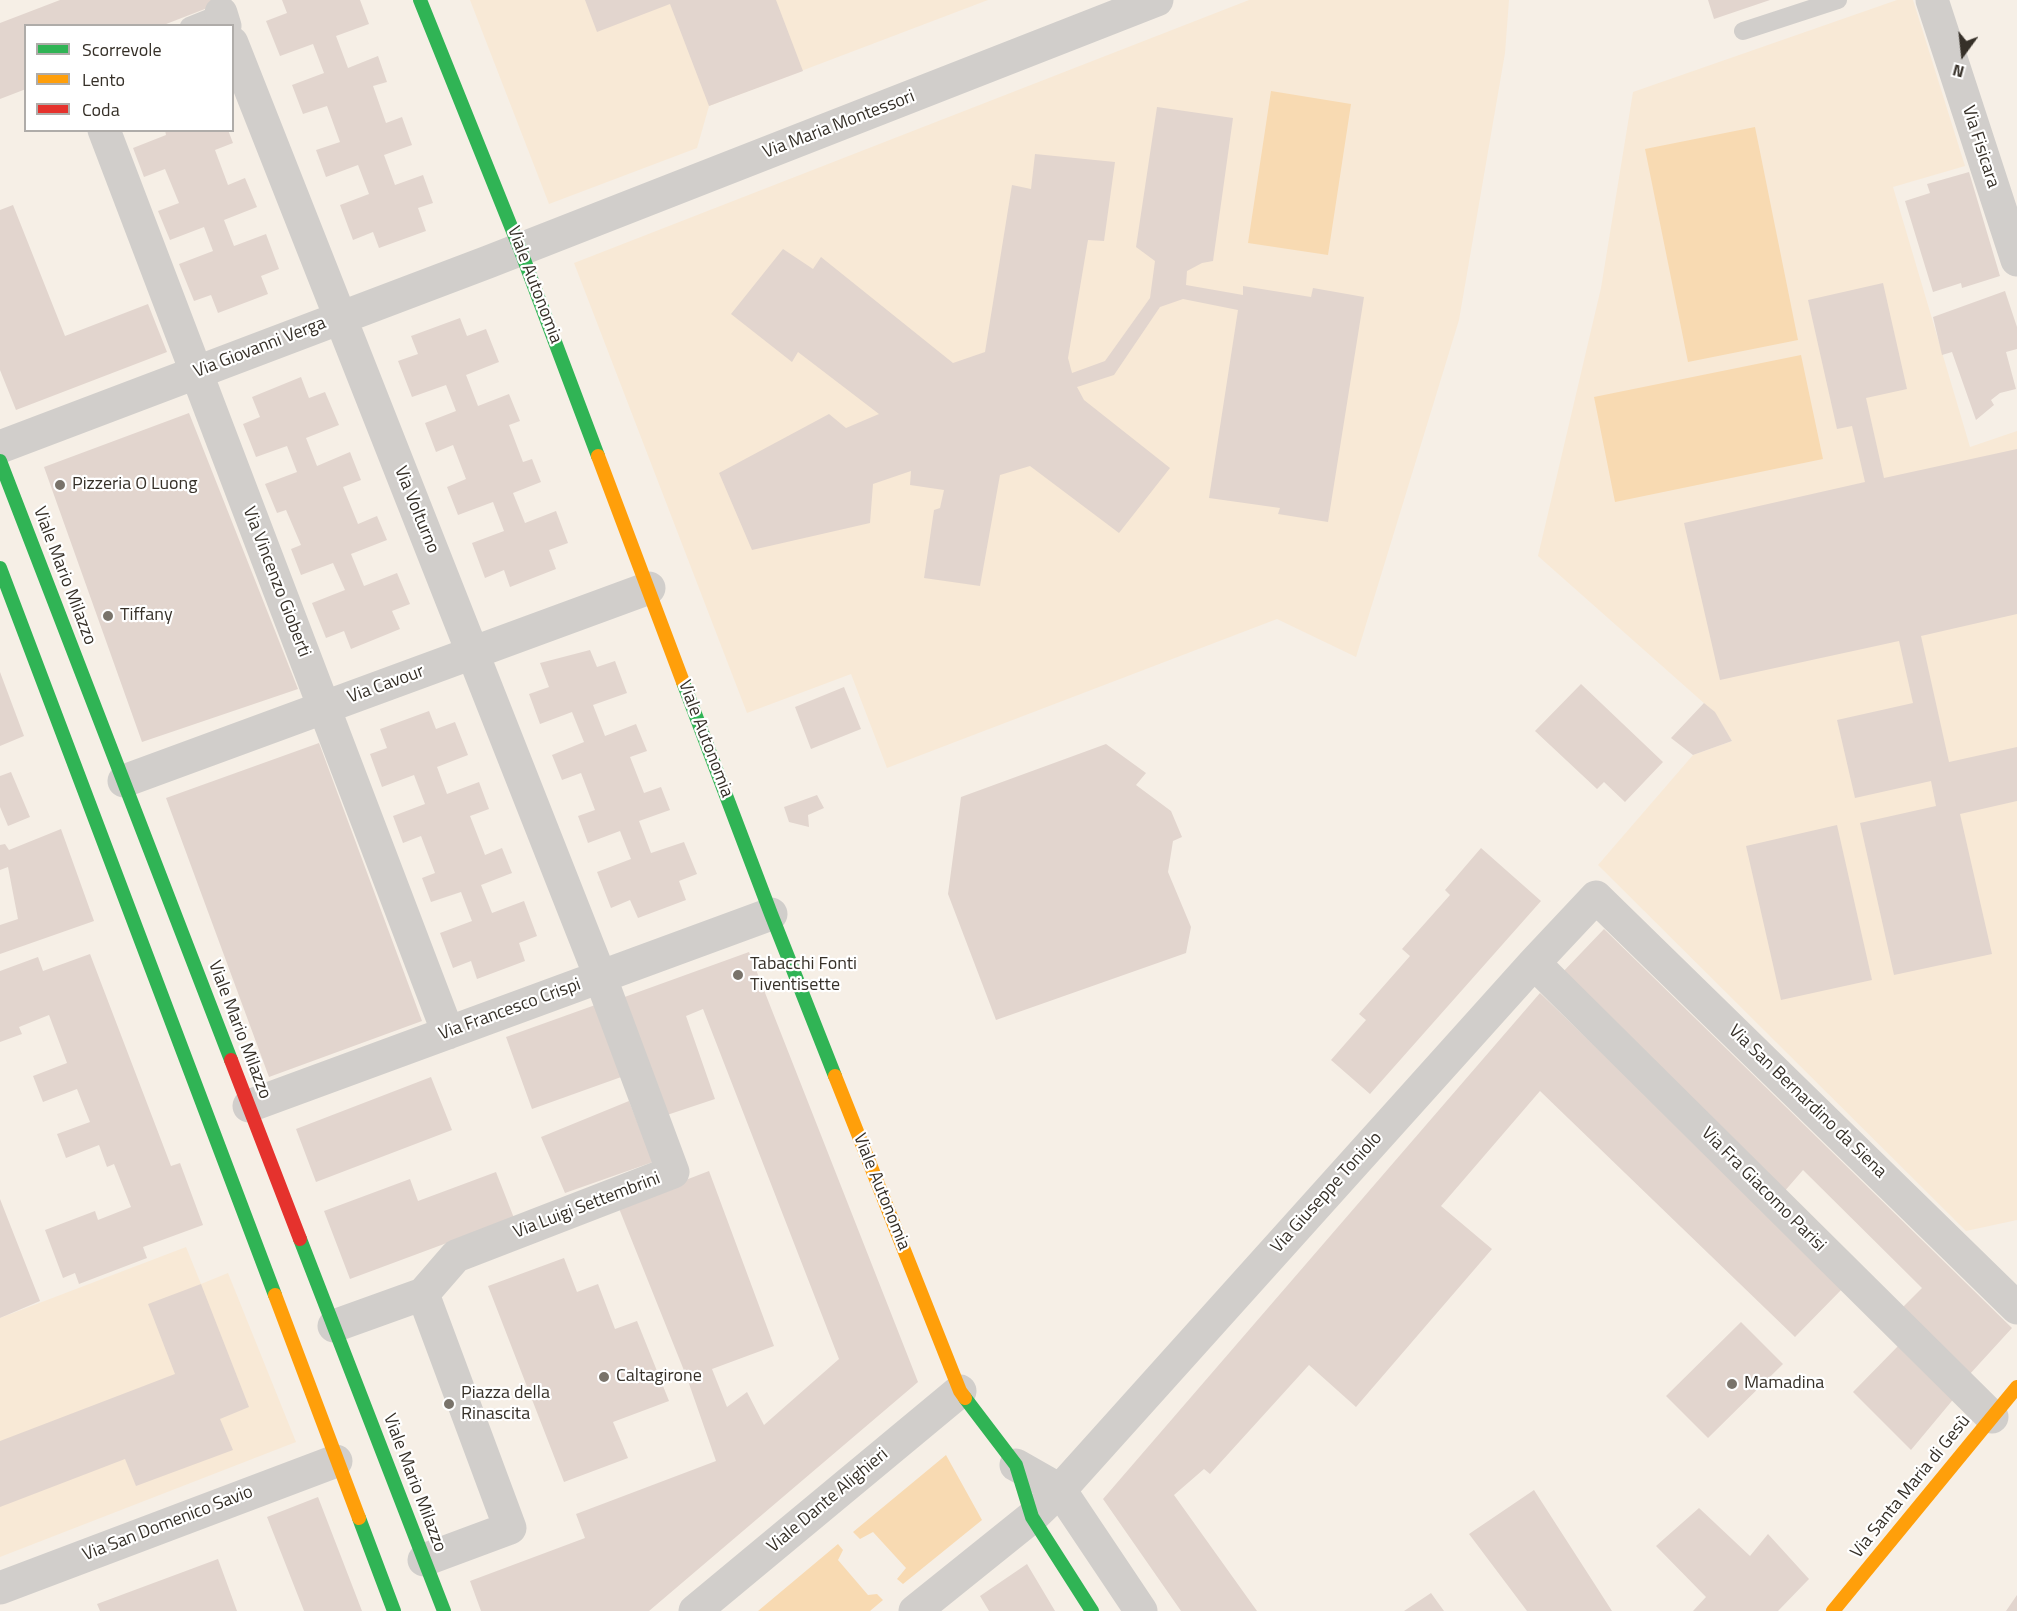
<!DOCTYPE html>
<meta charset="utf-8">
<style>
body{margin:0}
#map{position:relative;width:2017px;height:1611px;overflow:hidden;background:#f6efe6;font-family:"Titillium Web",sans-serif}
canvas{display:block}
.legend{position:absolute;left:24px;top:24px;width:210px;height:108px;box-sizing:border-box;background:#fff;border:2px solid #afaca9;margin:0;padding:8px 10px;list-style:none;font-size:18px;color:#363028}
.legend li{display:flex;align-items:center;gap:12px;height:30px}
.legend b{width:30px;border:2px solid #afaca9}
.north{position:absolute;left:1933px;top:24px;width:60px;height:60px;-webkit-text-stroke:4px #fff;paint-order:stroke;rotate:195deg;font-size:16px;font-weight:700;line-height:24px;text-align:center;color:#363028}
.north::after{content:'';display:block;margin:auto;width:21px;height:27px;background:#363028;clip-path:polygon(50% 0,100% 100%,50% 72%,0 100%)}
</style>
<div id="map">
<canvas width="2017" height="1611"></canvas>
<ul class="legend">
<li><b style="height:8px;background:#30b455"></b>Scorrevole</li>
<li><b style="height:8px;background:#ff9f0a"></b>Lento</li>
<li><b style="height:8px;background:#e5322d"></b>Coda</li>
</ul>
<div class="north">N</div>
</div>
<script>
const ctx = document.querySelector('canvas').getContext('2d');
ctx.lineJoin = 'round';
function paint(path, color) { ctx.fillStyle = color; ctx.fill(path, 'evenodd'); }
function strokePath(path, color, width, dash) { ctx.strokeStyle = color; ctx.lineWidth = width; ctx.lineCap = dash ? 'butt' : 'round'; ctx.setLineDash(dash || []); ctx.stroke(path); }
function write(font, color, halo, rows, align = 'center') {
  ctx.font = font + ' "Titillium Web",sans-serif'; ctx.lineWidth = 4.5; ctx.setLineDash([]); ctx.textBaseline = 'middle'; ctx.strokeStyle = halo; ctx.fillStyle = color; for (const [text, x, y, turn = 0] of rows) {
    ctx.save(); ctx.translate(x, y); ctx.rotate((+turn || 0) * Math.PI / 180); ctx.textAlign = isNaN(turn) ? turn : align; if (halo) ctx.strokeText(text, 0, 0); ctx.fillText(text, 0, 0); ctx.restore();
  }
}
paint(new Path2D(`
 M470,0h518l-279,106 -12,42 -148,56z
 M1249,0h260l-4,53 -46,267 -103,337 -79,-38 -390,149 -36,-94 -104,39 -173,-450z
 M1897,0h16l52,166 -72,21 77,260 47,-16v789l-51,11 -368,-366 95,-110 39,-14 -18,-29 -176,-156 63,-268 32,-196z
 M186,1247l15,37 27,-11 68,169 -296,115v-239z`), '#f8e9d6');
paint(new Path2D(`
 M1271,91l80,13 -23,151 -80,-12z
 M1755,127l43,213 -110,22 -43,-213z
 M1801,355l22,104 -208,43 -21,-105z
 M946,1455l36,65 -79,64 -6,-5 9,-11 -33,-36 -13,7 -7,-7z
 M838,1544l5,6 -5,10 30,35 9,-1 6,6 -13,11h-112z`), '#f8dab2');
paint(new Path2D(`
 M60,0h168l-67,26h-135v63l-26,10v-76z
 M282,0h78l9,24 -33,12 12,32 30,-12 9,26 -14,4 13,37 16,-6 10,28 -28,10 11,30 28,-10 10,28 -15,5 8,23 -47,17 -6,-16 -20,8 -13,-35 29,-11 -11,-29 -32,12 -10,-27 24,-8 -13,-36 -24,8 -11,-29 32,-12 -11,-29 -33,12 -14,-35 21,-8z
 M585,0h191l27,71 -94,35 -39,-102 -73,28z
 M1708,0h62l-56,19z
 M1157,107l76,11 -20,143 -11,2 -15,8 -1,14 57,10v-9l68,11 2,-9 51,9 -36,225 -50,-8 2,-6 -71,-10 29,-188 -55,-11 -23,8 -46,68 -37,12 7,13 86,68 -51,65 -89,-67 -30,9 -20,111 -56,-8 10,-68 6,-2 4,-18 -34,-5 1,-14 -38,13 -3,39 -118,27 -33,-77 110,-59 17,14 33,-14 -81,-62 -6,10 -61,-48 52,-65 30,20 8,-12 132,106 32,-11 27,-167 19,4 4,-35 80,8 -11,79 -16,-1 -20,118 4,15 33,-12 45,-63 5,-37 -19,-14z
 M165,130h63l5,13 -18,7 13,35 17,-7 12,29 -33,13 10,26 32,-12 13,35 -18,7 7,18 -50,19 -7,-18 -17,6 -15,-37 34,-13 -9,-24 -34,13 -12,-29 21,-8 -14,-34 -21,8 -11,-29 33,-13z
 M1969,172l31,104 -38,12 -1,-5 -28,9 -28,-91 25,-8 -3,-9z
 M13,205l52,131 83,-32 19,48 -151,58 -16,-40v-160z
 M1883,283l24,106 -41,9 18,80 133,-29v165l-96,22 28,126 68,-15v54l-57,13 32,140 -98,21 -34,-152 76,-17 -5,-25 -76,17 -18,-78 76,-17 -14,-62 -179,39 -36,-157 181,-41 -13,-56 -15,3 -29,-129z
 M2005,291l12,36v22l-11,3 10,37 -16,4 -9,7 3,5 -18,15 -24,-68 -10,3 -9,-38z
 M460,318l7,18 19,-7 13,33 -33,13 12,31 31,-12 11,27 -11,4 14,37 9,-3 9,23 -28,11 12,30 31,-12 12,32 -19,7 7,19 -46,18 -6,-17 -19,8 -13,-35 32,-12 -11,-29 -35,13 -11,-28 19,-8 -13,-34 -17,7 -11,-29 31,-12 -10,-26 -34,12 -14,-36 20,-7 -7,-18z
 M301,377l8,21 16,-6 14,33 -33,13 11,28 33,-14 11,28 -18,7 15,37 19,-8 10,24 -36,14 13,32 33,-13 13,31 -18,7 8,18 -49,20 -7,-18 -18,7 -14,-35 33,-13 -12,-27 -32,12 -10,-26 10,-4 -15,-35 -9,3 -12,-29 32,-12 -10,-26 -31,11 -13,-33 17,-7 -8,-20z
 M189,413l109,276 -156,53 -98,-275z
 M590,650l7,17 18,-6 12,32 -34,12 12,31 31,-12 11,27 -17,6 14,36 17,-6 9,23 -31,11 12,32 33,-11 13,32 -18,7 7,19 -48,18 -8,-18 -19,8 -14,-36 34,-13 -11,-28 -32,12 -10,-27 17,-6 -14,-37 -19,7 -10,-25 32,-13 -12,-30 -32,12 -11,-30 20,-7 -9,-24z
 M0,672l24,64 -24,10z
 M1581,684l82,78 -38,40 -21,-20 -7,7 -62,-58z
 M844,687l17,42 -50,20 -16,-42z
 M1704,703l11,9 17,29 -39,14 -22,-17z
 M429,711l7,18 19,-7 13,33 -31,12 10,27 32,-12 10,27 -19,7 15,39 17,-7 10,25 -31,12 11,28 32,-12 13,35 -18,7 6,18 -48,18 -6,-18 -18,7 -13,-35 32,-12 -11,-29 -30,10 -9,-24 13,-5 -14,-37 -18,7 -10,-27 32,-12 -11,-29 -32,12 -12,-33 17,-6 -7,-19z
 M319,743l103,278 -153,56 -103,-279z
 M1106,744l40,29 -10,12 35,26 11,26 -9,4 -5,31 23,55 -5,26 -190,67 -48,-126 13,-97z
 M11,772l19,45 -22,9 -8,-19v-31z
 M817,795l7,13 -16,7 1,12 -20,-5 -5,-15z
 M1837,825l35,155 -91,20 -35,-154z
 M61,829l33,92 -94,33v-29l18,-6 -10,-52 -8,3v-25l5,-1 4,6z
 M1481,848l60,53 -171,193 -39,-34 35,-40 -7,-6 51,-58 -8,-7 48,-54 -5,-5z
 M1604,929l408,399 -43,47 -68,-66 21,-21 -119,-118 -20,23 -223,-218z
 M749,952l169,430 -269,229h-168l-11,-30 115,-43 -9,-24 140,-53 -29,-83 -69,-172 91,-35 65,175 -62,23 15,38 20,-15 17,33 75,-66 -136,-350 -17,7 29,83 -51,17 -45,-117z
 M90,954l81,212 9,-3 23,62 -60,22 4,11 -68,26 -4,-11 -12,5 -18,-48 50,-19 3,9 33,-13 -17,-43 -7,3 -8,-22 -33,13 -9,-24 33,-12 -13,-33 -34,13 -10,-26 34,-13 -18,-48 -30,12 3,7 -22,8v-71l38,-14 5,14z
 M1540,993l304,294 -49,50 -255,-246 -99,115 51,43 -136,158 -47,-42 -99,109 -6,-5 -30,26 83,116h-76l-78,-112z
 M598,1004l26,72 -92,33 -26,-72z
 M431,1077l21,53 -136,52 -20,-53z
 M629,1101l24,61 -88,31 -24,-56z
 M496,1172l18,46 -164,61 -26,-68 86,-32 8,22z
 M0,1199l40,102 -40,17z
 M564,1258l13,34 21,-8 17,45 22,-8 32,80 -56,21 15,36 -64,24 -76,-196z
 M201,1284l48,123 -29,12 13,31 -97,36 -11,-27 -125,48v-66l175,-67 -27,-70z
 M1741,1322l42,42 -75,74 -42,-42z
 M1901,1343l55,53 -45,54 -58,-58z
 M1534,1490l78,121h-85l-58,-77z
 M318,1497l44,114h-58l-37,-94z
 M1699,1508l51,48 18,-22 41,45 -31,32h-85l13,-14 -50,-51z
 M218,1559l19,52h-137l-3,-7z
 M1027,1564l28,47h-66l-9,-15z
 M1431,1593l13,18h-40z
 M2017,1595v16h-11z`), '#e2d5ce');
strokePath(new Path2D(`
 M189,26l32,-13
 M1743,31l95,-31`), '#d1cecb', 18);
strokePath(new Path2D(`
 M1932,0l85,260
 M221,13l4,13
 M232,43l368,933 73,196 -217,84 -33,38
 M104,130l344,903
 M0,447l488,-185 669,-262
 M124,781l525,-193
 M1534,963l458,454
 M249,1106l522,-192
 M334,1326l89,-32 87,234 -86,32
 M1016,1465l44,25 81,121
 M0,1588l336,-127
 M695,1611l265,-220
 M915,1611l117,-94 28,-27 474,-527 62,-66 421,411`), '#d1cecb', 33);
strokePath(new Path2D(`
 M420,0l100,249 78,207
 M0,461l231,599
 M0,568l275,727
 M683,682l88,232 64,162
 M300,1239l144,372
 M965,1398l51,67 16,52 60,94
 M359,1518l35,93`), '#30b455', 14);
strokePath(new Path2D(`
 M598,456l85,226
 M835,1076l125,315 5,7
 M275,1295l84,223
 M1833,1611l184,-224`), '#ff9f0a', 14);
strokePath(new Path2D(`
 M231,1060l69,179`), '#e5322d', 14);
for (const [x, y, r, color] of [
 [60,485,6,"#79736a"],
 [108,616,6,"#79736a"],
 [738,975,6,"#79736a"],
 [604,1377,6,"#79736a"],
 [1732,1384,6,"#79736a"],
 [449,1404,6,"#79736a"]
]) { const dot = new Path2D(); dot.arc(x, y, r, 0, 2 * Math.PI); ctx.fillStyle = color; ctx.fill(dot); strokePath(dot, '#fff', 2); }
write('18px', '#363028', '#fff', [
 ["Via Maria Montessori",839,125,-21],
 ["Via Fisicara",1980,147,72],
 ["Viale Autonomia",534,285,69],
 ["Via Giovanni Verga",260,348,-21],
 ["Via Volturno",416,510,68],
 ["Viale Mario Milazzo",64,576,69],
 ["Via Vincenzo Gioberti",276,582,69],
 ["Via Cavour",386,685,-20],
 ["Viale Autonomia",705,739,69],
 ["Via Francesco Crispi",510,1010,-20],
 ["Viale Mario Milazzo",239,1030,69],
 ["Via San Bernardino da Siena",1807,1102,44],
 ["Via Fra Giacomo Parisi",1763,1190,45],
 ["Viale Autonomia",881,1192,68],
 ["Via Giuseppe Toniolo",1327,1193,-48],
 ["Via Luigi Settembrini",587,1206,-21],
 ["Viale Mario Milazzo",414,1483,69],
 ["Via Santa Maria di Gesù",1911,1487,-51],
 ["Viale Dante Alighieri",828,1501,-40],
 ["Via San Domenico Savio",168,1524,-21]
]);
write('18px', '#363028', '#fff', [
 ["Pizzeria O Luong",72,485],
 ["Tiffany",120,616],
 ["Tabacchi Fonti",750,965],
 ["Tiventisette",750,986],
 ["Caltagirone",616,1377],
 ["Mamadina",1744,1384],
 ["Piazza della",461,1394],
 ["Rinascita",461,1415]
], 'left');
</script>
